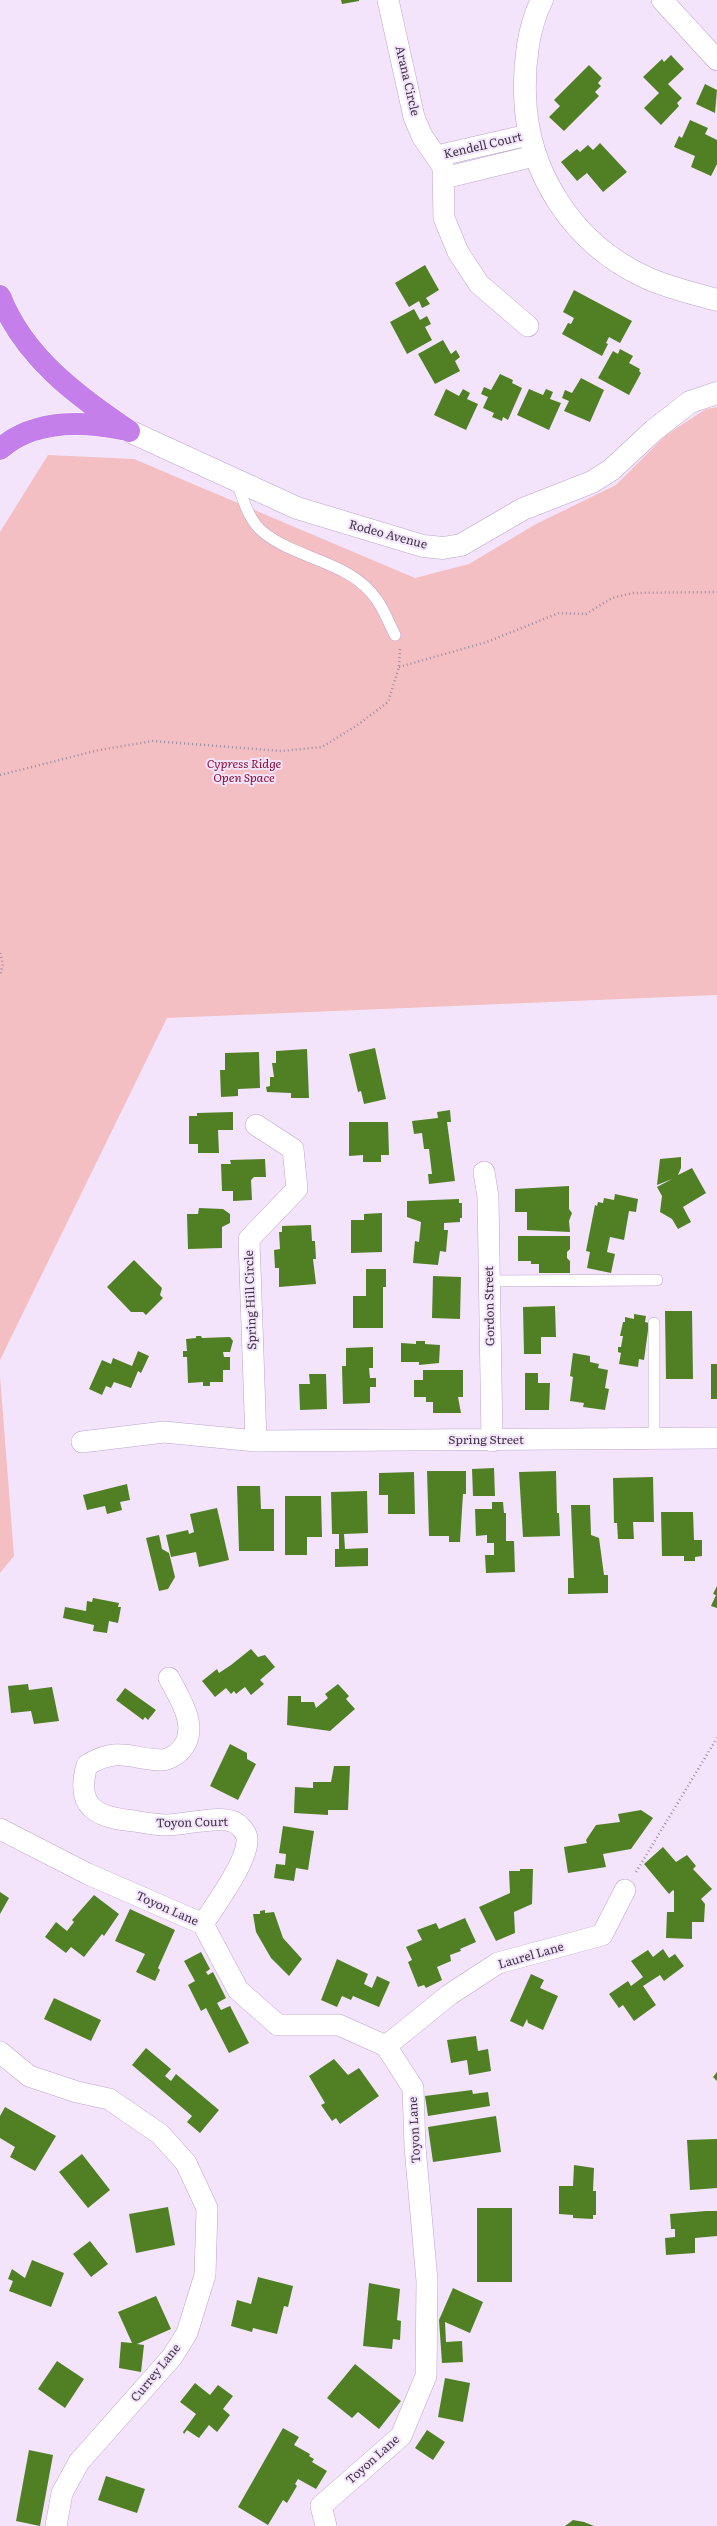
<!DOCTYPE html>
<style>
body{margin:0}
canvas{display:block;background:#f3e4fc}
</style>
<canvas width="717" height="2526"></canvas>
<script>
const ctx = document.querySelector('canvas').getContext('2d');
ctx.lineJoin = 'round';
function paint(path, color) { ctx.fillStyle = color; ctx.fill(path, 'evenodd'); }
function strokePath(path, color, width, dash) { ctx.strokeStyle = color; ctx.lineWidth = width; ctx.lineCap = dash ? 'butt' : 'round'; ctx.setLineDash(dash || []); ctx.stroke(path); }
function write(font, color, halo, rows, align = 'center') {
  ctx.font = font + ' Literata,serif'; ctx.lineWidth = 4; ctx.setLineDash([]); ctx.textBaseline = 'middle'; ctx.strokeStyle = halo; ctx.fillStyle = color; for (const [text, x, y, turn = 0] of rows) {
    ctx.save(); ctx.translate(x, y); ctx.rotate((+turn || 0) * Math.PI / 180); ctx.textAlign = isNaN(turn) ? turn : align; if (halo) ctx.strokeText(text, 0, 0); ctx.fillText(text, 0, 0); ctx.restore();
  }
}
paint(new Path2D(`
 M717,407v588l-550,23 -167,342v-828l48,-77 86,4 281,119 54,-14 67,-40 80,-39 50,-50 40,-26z
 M0,1376l14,180 -14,17z`), '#f4bfc3');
paint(new Path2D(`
 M341,0h18v1l-17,3z
 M671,55l13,14 -16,15 14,14 -5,5 2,3 -18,19 -17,-17 15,-15 -16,-16 19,-18 2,3z
 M589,65l13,13 -4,5 3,3 -6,6 4,4 -35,35 -15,-14 11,-11 -6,-6z
 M705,84l12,6 -2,23 -19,-9z
 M690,120l18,8 -3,6 12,6v24l-6,12 -20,-9 4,-11 -21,-9 5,-11 3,2z
 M600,143l27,29 -24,20 -16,-19 -10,8 -16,-19 16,-13 3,3 8,-7 5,5z
 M425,265l14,25 -13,8 4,6 -8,4 -3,-7 -10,6 -14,-24z
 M574,290l58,31 -12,22 -11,-6 -3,6 2,1 -6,12 -40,-22 6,-11 3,1 3,-6 -11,-6z
 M414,309l6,11 7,-4 4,8 -6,3 7,13 -25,14 -17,-32z
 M443,340l8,14 5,-4 4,7 -5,4 5,10 -25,13 -17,-30z
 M620,349l13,7 -4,7 11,6 -1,2 2,2 -12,22 -31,-17 15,-27 5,3z
 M500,374l13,6 -1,3 10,5 -14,32 -5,-3 -1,4 -10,-4 2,-4 -11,-5 5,-11 -7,-3 3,-7 7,3z
 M581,378l23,12 -14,32 -26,-11 5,-10 -7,-3 3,-8 7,3z
 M446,389l13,7 4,-7 7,4 -3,6 11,5 -12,26 -32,-15z
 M529,389l14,6 3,-6 7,3 -3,7 11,4 -12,27 -32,-15z
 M375,1048l11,51 -22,5 -3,-13 -3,1 -9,-38z
 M307,1049l2,49h-18v-5l-24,-1 -1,-5 4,-1v-9h4l-2,-14h4v-12z
 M259,1052l1,36 -22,1v7l-17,1 -1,-27h5v-17z
 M450,1110l1,12h-4l8,59 -26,3 -1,-10h4l-3,-25h-5l-2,-16 -8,1 -2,-13 26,-3 -1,-6z
 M233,1112v18h-15l1,23h-21v-9h-9v-28h8v-3z
 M349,1122h39l1,33h-8v7h-18v-7l-14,1z
 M681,1157v11l-3,7 14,-7 14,25 -23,14 8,15 -13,7 -6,-10 -12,-7 2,-16 -5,-9 15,-8 -15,6 3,-26z
 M265,1159l1,18h-12l-3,3 1,20 -19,1v-10h-11l-1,-27h10l-1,-4z
 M569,1186v23l3,4 -3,8 1,11 -43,-2v-18h-12v-23z
 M615,1194l23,5 -2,13 -7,-1 -5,29 -14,-3 -3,15 8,2 -4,19 -24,-5 3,-16 -4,-1 9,-46 2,1 1,-4 5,1 1,-5 10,2z
 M459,1199v4h3v15h-2v4l-16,1v7h4l-2,22 -6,-1 -2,14 -25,-2 2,-22 4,1 2,-20 -14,-5v-16z
 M199,1208l24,1 7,5v9l-8,4v21l-34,1 -1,-35h11z
 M382,1213v39l-31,1v-33h13v-6z
 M311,1225l1,16h3l1,18h-3l3,25 -37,3v-19h-4l-1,-18 6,-1 -1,-17h3v-6z
 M518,1236h52v13l-3,3v6l3,3v12h-31v-9h-8v-3h-13z
 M134,1260l28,28 -2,7 3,3 -17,17 -3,-3h-12l-24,-25z
 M366,1269h20v18h-3v41h-30v-32h13z
 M433,1276l28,1 -1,42 -28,-1z
 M555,1306l1,31h-15v17h-17l-1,-47z
 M665,1311h27l1,68h-27z
 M634,1314l12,2 -1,6 4,1 -5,37 -5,-1 -1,8 -19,-3 2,-11 -3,-1v-5h3l2,-11h-3l3,-14h2v-5l9,2z
 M196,1336h5l1,2 28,-1 3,4 -3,11h-7l1,5h6v13h-7v12h-13v4h-7v-4l-15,1 -1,-26h-4v-6h4l-1,-12 10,-1z
 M416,1341h9v3l15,1 -1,18 -20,2v-3h-18v-19l15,1z
 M373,1347v21h-4l1,10h6v9h-6v16l-27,1 -1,-38h4v-18z
 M138,1351l11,5 -8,17 -3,-2 -7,17 -17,-6 -3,6 -5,-2 -4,9 -13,-6 13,-29 9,4 2,-6 19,8z
 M573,1353l17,3v6l9,2 -1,4 10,2 -3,18 4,1 -4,21 -22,-3 1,-4 -14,-2 3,-24 -3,-1z
 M711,1364h6v35h-6z
 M423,1370h40v27h-5l3,16h-28v-11h-7v-5h-12v-17h9z
 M525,1373h13v10h12l-1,27h-24z
 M309,1374h17l1,35 -27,1 -1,-26h11z
 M494,1468l1,28h-22l-1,-27z
 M427,1471h39v23h-3l-3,48h-11v-6h-20z
 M556,1471l1,42h2l1,23 -37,1 -4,-65z
 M414,1472l1,42h-27v-19h-9v-22z
 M653,1477l1,45h-21l1,17h-16l-1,-16h-3l-1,-45z
 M127,1484l3,16 -10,2 2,8 -15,4 -2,-8 -18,4 -4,-15z
 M237,1486h23l1,23h13v42h-35z
 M367,1491l1,42 -24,1 1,15 23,-1v18l-33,1v-18h4v-15h-7l-1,-42z
 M285,1496h36l1,41h-15v18h-22z
 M492,1502h11l1,11h2v28h8l1,31 -29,1 -1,-18h9v-12h-7v-8l-11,1 -1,-27h17z
 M571,1505h19l1,30 8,3 5,37h4v18l-40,1v-16h6z
 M217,1508l12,52 -30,7 -3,-15 -25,5 -5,-22 22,-5 1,4 5,-2 -4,-18z
 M661,1512h32l1,28h8v16l-7,1v4h-11v-5h-22z
 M159,1535l3,14 7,4 6,24 -7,12 -9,2 -13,-53z
 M717,1586v22l-6,-2 5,-11 -3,-1z
 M93,1598l26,5 -1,4h3l-3,16 -9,-2 -2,12 -14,-2 1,-6 -31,-7 2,-11 21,4 1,-10 5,1z
 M251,1649l7,8 7,-2 10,12 -15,13 4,4 -13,11 -6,-8 -9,7 -2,-3 -3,3 -5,-6 -11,9 -13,-16 15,-12 2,4 12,-8z
 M28,1684l1,6 23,-3 7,34 -25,3 -3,-13 -20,2 -3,-27z
 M338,1684l11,12 -3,3 9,10 -25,22 -43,-6 1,-29h13v6h13l2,6 12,-10 -3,-4z
 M125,1688l31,22 -8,10 -3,-3 -2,3 -27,-20z
 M230,1744l17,9v6l9,5 -18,36 -28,-14z
 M334,1766h16l-2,44h-20v5l-34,-2 1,-26 18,1v-6h18z
 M641,1810l12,8 -22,31 -28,5 3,13 -38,6 -4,-26 23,-4 -1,-3 10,-15 24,-3 -2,-8z
 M283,1826l31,5 -6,39 -12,-2 -2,13 -20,-3 2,-14 9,1 1,-11 -7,-1z
 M663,1847l13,15 11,-7 9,11 -3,3 19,20 -11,10 4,5 -1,18h-12v17l-26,-1 1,-26h7v-21l-1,-1 -4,4 -25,-30z
 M520,1869h13l-1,35 -18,8 1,21 -19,8 -17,-34 31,-14 -1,-22h11z
 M0,1892l9,6 -9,16z
 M94,1895l25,19 -15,22 -2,-2 -18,23 -13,-10 -5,6 -21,-16 11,-15 11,9 7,-9 -2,-2z
 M130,1909l45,21 -17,38 2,2 -5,11 -19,-9 9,-18 -30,-13z
 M265,1910v3l9,-1 9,26 19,21 -13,17 -18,-18 -15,-26 -3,-18h7v-3z
 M465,1918l11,24 -16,7 1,2 -11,4 1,6 -14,6 5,13 -16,8 -2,-3 -6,2 -10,-25 4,-2 -6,-13 16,-7 -5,-10 19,-7 3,6z
 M663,1949l6,9 6,-4 9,12 -20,15 -4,-6 -17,11 13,19 -22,16 -11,-16 -4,3 -10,-14 19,-13 3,5 12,-9 -12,-16 17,-11 5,7z
 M201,1952l9,17 -4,3 2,3 5,-3 13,26 -9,5 4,7 9,-4 19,37 -20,10 -23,-45 -5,3 -13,-26 7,-4 -11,-20z
 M337,1959l31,15 -4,10 8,4 5,-12 13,6 -11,25 -26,-11 -2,4 -9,-4 -5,11 -16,-7z
 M531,1974l13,6 -4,8 18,8 -15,34 -15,-7 -1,-4 -4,8 -13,-6z
 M54,1998l47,22 -10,21 -47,-22z
 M476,2036l2,15 10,-2 3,22 -22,4 -2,-15 -16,3 -4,-23z
 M146,2048l25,21 -6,7 6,5 5,-7 43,36 -19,23 -13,-11 5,-6 -60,-51z
 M334,2059l14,16 11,-7 20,28 -39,28 -4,-6 -4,3 -11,-16 4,-2 -16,-27z
 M717,2072v9l-4,-4z
 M472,2090l1,4 15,-2 2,14 -62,10 -3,-20z
 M5,2107l51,29 -21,35 -25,-14 5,-10 -15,-9v-22z
 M496,2116l5,36 -68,10 -5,-35z
 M717,2139v49l-27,2 -3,-50z
 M82,2154l28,36 -22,18 -29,-36z
 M574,2165l20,3 -1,23h3v24h-3v4l-20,-1v-3l-14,-1v-28h14z
 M168,2207l7,38 -39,8 -7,-39z
 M477,2208h35v74h-35z
 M706,2211h11v25l-22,2v15l-29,2 -1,-17 10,-1v-8h-4l-1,-15z
 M90,2241l18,23 -17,13 -18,-23z
 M32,2260l32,13 -13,34 -42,-16 4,-10 -5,-2 4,-10 13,9z
 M258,2277l35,9 -5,21 -4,-1 -7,28 -24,-6 -1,4 -21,-6 6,-26 14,4z
 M369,2283l31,6 -3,31 4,1 -1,19 -7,-1 -1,10 -29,-3z
 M453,2288l30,14 -13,31 -25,-11 1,20 16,-1 1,21 -21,1 -3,-43z
 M156,2296l15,33 -34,15 7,1 -3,27 -22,-4 2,-26 11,1 -14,-31z
 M57,2361l27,18 -19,29 -27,-19z
 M355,2364l46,37 -22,28 -21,-17 -6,6 -25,-20z
 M445,2378l25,5 -7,39 -25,-5z
 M195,2383l15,12 8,-10 15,11 -10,13 7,6 -13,17 -8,-7 -10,13 -12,-8 -3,4 -1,-2 13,-18 -16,-12z
 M283,2428l16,9 -5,8 16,9 -1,2 5,3 -2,3 15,9 -11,18 -18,-10 -3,5 2,2 -10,17 -4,-3 -15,25 -30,-18z
 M427,2430l18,12 -12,18 -18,-12z
 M29,2450l24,5 -13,71 -24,-5z
 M106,2476l39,13 -8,24 -39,-13z
 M573,2520l11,2 10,4h-29z`), '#507f24');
const lane = new Path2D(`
 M237,482c6,16 11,38 26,50 34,28 88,29 114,68 7,10 12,23 18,35
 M489,1281l168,-1
 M654,1439v-116`);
const street = new Path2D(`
 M388,0l26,117 8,19 21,31 1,51 14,34 21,32 49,42
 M662,0l55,60
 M437,156l91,-21
 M444,178l90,-22
 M484,1172l4,25 4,244
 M256,1441l-7,-202 48,-50 -4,-40 -37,-24
 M82,1442l82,-10 92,9 461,-3
 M169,1678c11,21 32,51 11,73 -4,4 -12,9 -19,9 -32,-1 -42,-14 -74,5 -12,43 9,52 47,56 11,2 23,4 33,4 18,0 52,-10 67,-3 6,3 12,10 13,16 2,22 -32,67 -44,86
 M0,1829l88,45 115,50 35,66 40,35h61l47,21 27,42 2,59 12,134 -1,95 -25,60 -80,70 5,20
 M386,2046l63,-51 49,-32 104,-28 23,-45
 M0,2052l29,24 48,16 32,7 51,35 26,29 21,45 -2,67 -18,58 -15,24 -93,105 -17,31 -6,33`);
const secondary = new Path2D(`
 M542,0c-14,27 -18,65 -17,95 2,77 48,149 120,182 23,11 48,16 72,23
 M129,431l168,77 126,38 20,2 18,-3 62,-36 69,-27 19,-12 43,-40 36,-28 27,-9`);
const highway = new Path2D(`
 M0,296c24,62 77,99 129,135
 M0,449c33,-29 82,-28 122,-20`);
strokePath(lane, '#bda5cb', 12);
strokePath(street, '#bda5cb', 22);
strokePath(secondary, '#bda5cb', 23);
strokePath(highway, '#fff', 23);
strokePath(new Path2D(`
 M399,667l88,-25 72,-29 27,1 26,-16 21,-5 84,-1
 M0,775l99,-25 54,-9 128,10 41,-4 34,-21 32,-24 11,-35 1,-19
 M0,953l3,11 -3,12
 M636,1872l81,-134`), '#9b8ea2', 2.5, [1, 3]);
strokePath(lane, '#fff', 11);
strokePath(street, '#fff', 21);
strokePath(secondary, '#fff', 22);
strokePath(highway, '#c57fea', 22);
write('12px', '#3f3544', '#f3e4fc', [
 ["Arana Circle",407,81,77],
 ["Kendell Court",483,146,-13],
 ["Rodeo Avenue",388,535,15],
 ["Spring Hill Circle",251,1300,-92],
 ["Gordon Street",490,1306,-91],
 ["Spring Street",486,1440],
 ["Toyon Court",192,1823,-1],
 ["Toyon Lane",167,1909,24],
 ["Laurel Lane",531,1956,-16],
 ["Toyon Lane",415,2130,-93],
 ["Currey Lane",156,2373,-51],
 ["Toyon Lane",373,2460,-42]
]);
write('italic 12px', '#8c1033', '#f3e4fc', [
 ["Cypress Ridge",244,764],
 ["Open Space",244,778]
]);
</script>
